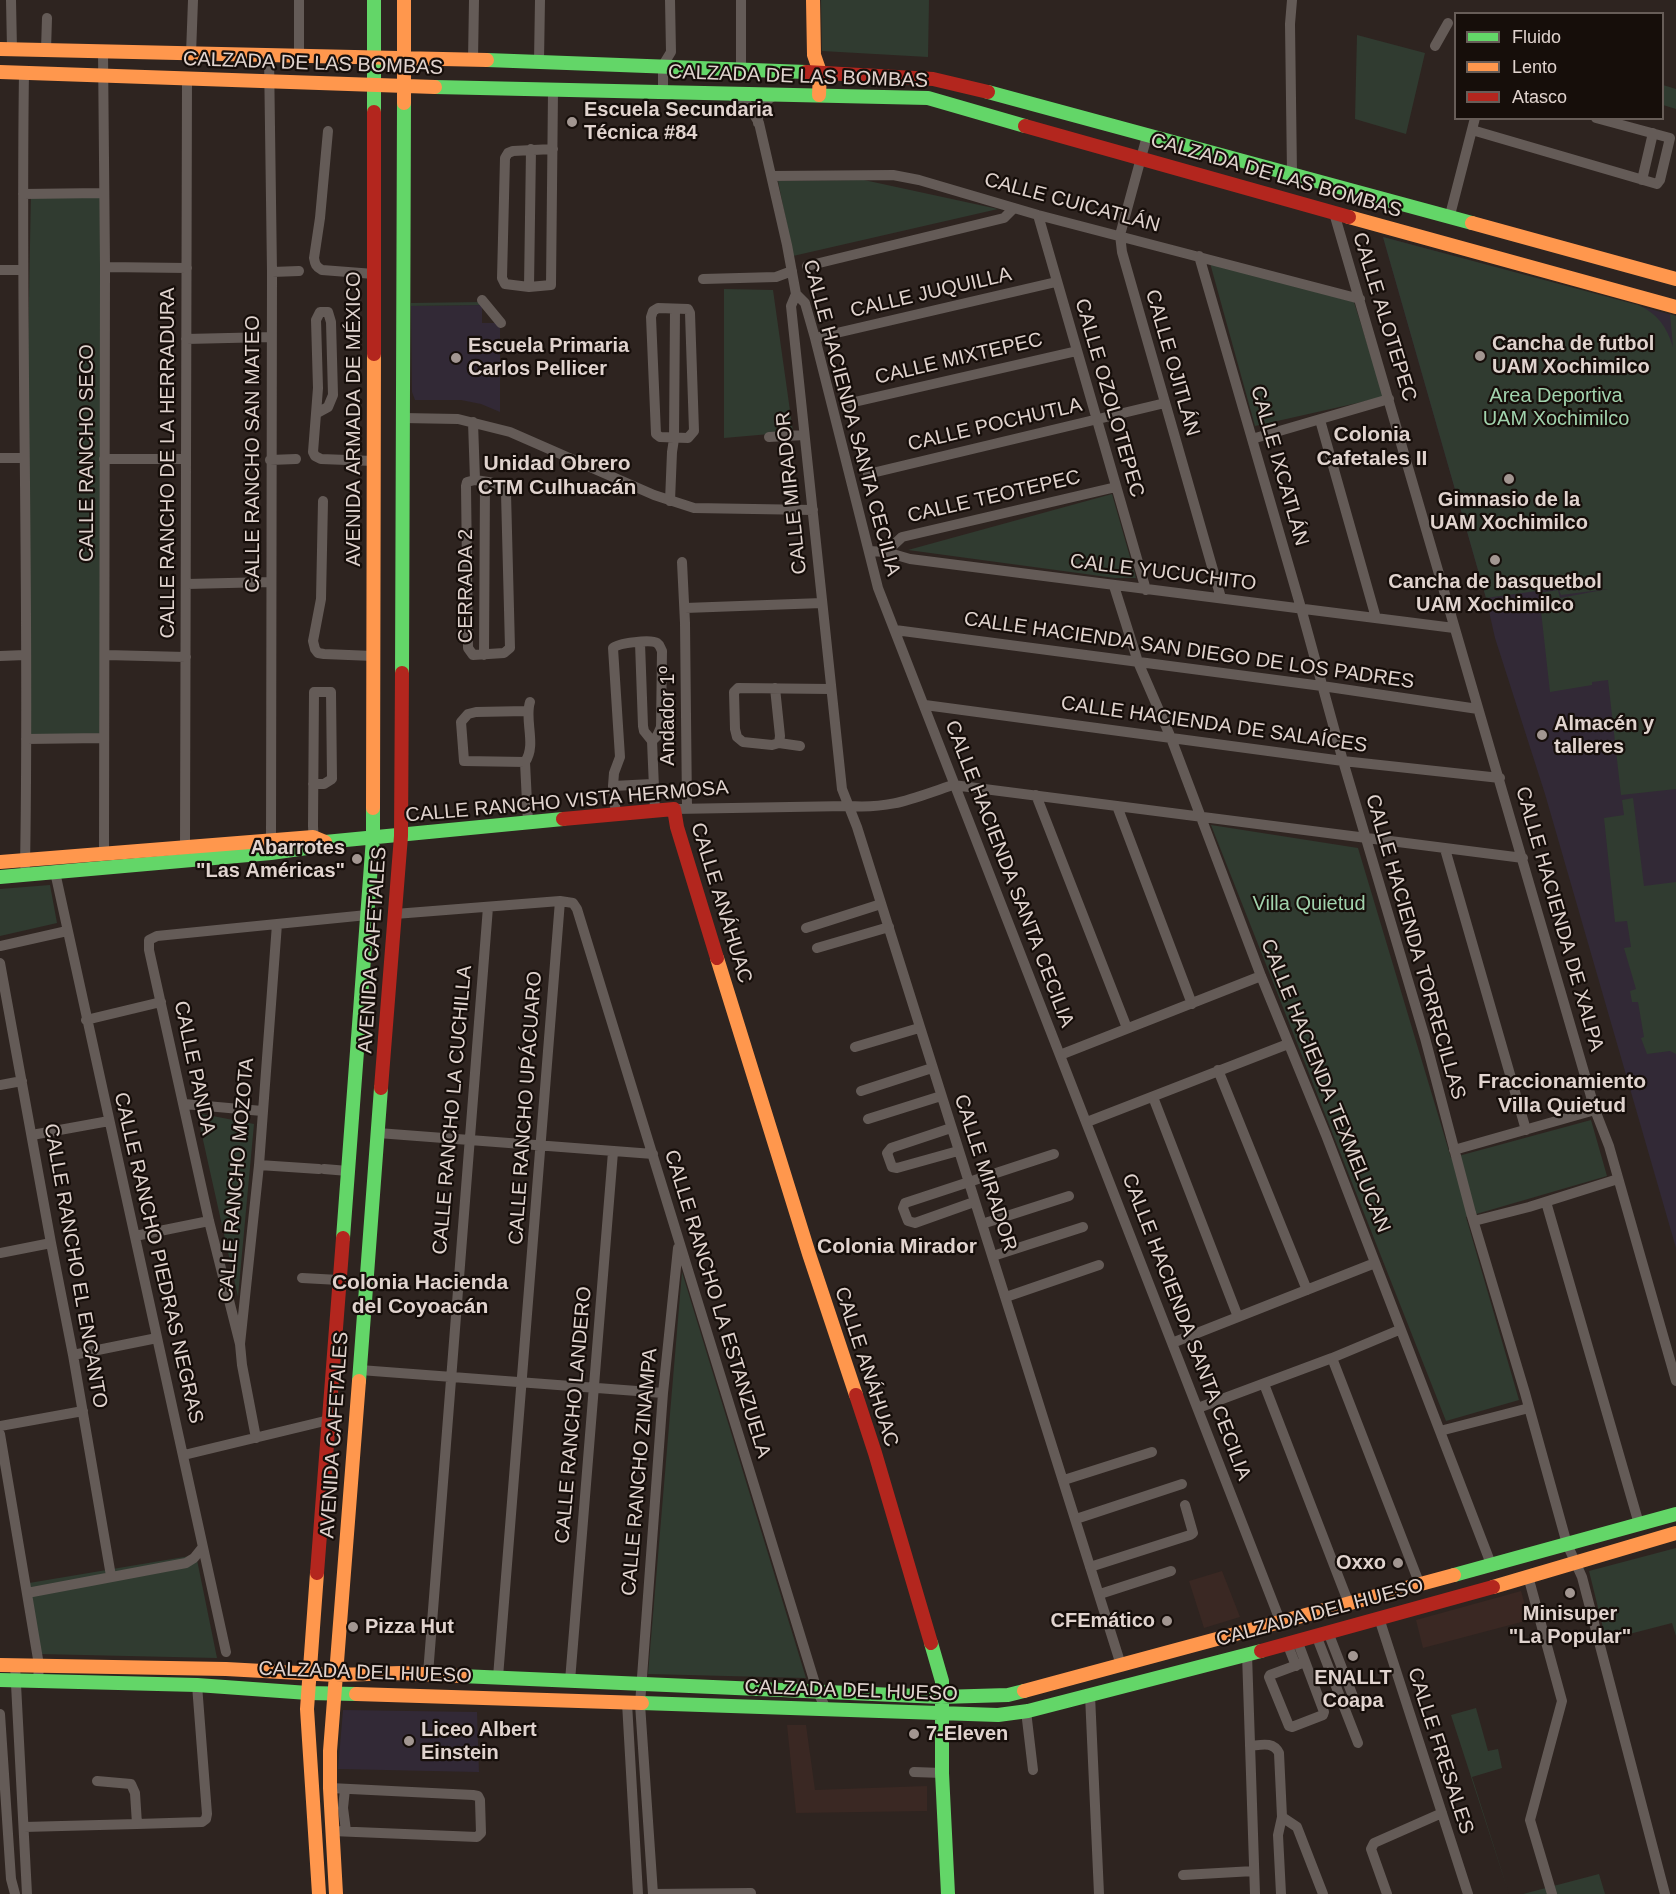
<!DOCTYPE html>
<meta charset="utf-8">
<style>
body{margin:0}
#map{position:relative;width:1676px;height:1894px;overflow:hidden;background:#2e2420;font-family:Arial,sans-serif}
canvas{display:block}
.legend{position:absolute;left:1454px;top:12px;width:210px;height:108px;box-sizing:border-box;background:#160e0a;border:2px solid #675d58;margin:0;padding:8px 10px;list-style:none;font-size:18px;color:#e0d3ce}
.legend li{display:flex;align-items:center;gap:12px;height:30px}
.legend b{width:30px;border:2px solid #675d58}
</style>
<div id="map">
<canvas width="1676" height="1894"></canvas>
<ul class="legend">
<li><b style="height:8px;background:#63d668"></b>Fluido</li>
<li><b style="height:8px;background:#ff974d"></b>Lento</li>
<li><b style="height:8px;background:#b3261e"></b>Atasco</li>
</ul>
</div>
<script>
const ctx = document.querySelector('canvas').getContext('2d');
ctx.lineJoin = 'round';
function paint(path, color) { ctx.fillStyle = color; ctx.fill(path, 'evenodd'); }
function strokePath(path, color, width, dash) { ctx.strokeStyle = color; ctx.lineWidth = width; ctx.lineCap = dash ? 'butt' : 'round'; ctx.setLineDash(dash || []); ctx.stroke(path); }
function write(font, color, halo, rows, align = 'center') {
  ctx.font = font + ' Arial,sans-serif'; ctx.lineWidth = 4.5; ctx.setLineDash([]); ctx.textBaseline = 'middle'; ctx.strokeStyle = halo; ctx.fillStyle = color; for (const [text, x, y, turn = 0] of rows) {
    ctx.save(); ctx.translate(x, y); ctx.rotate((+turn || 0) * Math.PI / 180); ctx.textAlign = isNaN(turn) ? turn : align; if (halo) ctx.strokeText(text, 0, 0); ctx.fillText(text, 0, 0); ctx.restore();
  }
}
paint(new Path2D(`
 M1222,1571l18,46 -36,11 -15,-47z
 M1521,1591l8,29 -106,28 -7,-28z
 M787,1725h19l9,65 112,-4v25l-131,2z`), '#3a2823');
paint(new Path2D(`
 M1383,237l293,79v932l-131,-454 -50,-156 -9,-40z
 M482,305v18h18v89l-19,-8 -20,-4h-46l-3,-8 -1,-86z
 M343,1710l134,2 2,60 -141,-3z`), '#322936');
paint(new Path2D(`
 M821,0h108l-1,57 -106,-6z
 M1357,35l68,18 -19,81 -51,-15z
 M1663,85l13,4v20l-13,-4z
 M864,180l134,29 -205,47 -15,-75z
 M101,190l1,548 -72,-4 -4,-276 5,-267z
 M1383,237l255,68c19,8 29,22 35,42l-3,-33 6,2v473l-55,6 -13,-115 -16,2v3l-42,7 -11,-99 19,-3 2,8 48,-9 -47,6 -3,-7 -72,10z
 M1210,263l144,39 30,95 -129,29z
 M724,289l49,1 20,142 -69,6z
 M482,302v3l-71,1v-3z
 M1112,494l24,84h-21l-207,-28z
 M1633,798l11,88 32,-4v172l-6,-3 -23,3 -6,-16 3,-1 -6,-35h-6l-2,-11 6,-2 -12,-41 7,-1 -4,-26 -12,1 -11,-104 20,-3 -2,-15z
 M1211,825l147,23 93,310 140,-38 16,56 -141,41 53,183 -73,21z
 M50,885l7,38 -57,13v-47z
 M197,1113l57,11 -16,173z
 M682,1272l124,406 -158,-4z
 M1676,1548v88l-4,-13 -66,17 -17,-69z
 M196,1555l21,103 -178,-4 -10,-71z
 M1476,1708l12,43 10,-2 4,19 -30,9 37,117 -58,-179z
 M1599,1874l6,20h-82z`), '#303b30');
strokePath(new Path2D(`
 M11,0l1,49
 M1292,0l-2,24 2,150
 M1435,46l13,-23
 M46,50l1,-32
 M103,51l2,216 -1,587
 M191,54l2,-54
 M269,56l3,216 -1,575
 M299,56v-56
 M473,60l1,-60
 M539,61l1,-61
 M741,70v-70
 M24,73c-4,264 6,529 1,793
 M663,93v-28l8,-13 -1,-52
 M730,95l19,11 10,17 28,122 9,49 9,9 10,35 63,250 403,1035
 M758,123c-1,-13 6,-22 17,-28
 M1472,130l185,54 3,-4 10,-42 -74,-20
 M328,131l-8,87 -6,40c1,6 2,9 8,12l52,4
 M1147,136l-27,99 2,17 99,346
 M553,149l-40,2 -5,2 -3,5 -3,120 3,6 24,3 22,-2 2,-194
 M772,176l121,-1 26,5 119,35 322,84
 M1642,180l11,-47
 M23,194l80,-1
 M1334,213l261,897 14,36 67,235
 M1038,215l108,375
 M1450,215l25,-97
 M1199,256l102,352 42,153 82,277 46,175 54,180 42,151 15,33 83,317
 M807,266l197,-48 10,-10
 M105,267l82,1
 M0,270h22
 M272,272l27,-1
 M703,279l73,-2 16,-6
 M529,287l2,-138
 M796,294l-5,12 51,483 15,38 264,838
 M482,300l19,23
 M658,308l30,1 2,4 4,118 -6,7 -28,-1 -4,-3 -5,-117 2,-6z
 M815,338l241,-56
 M186,339l85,-2
 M850,403l227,-52
 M317,413l11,-6 5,-12 -2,-73 -3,-10h-8l-4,8 2,68 -5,64 2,4 6,3 52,2
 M403,418l55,1 52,13 144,63 40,13 119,2
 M1320,420l56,198
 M473,422l2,58
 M769,437l35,-2
 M1252,439l137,-40
 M0,458h24
 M104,459h81
 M270,460l26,-1
 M868,474l297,-71
 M475,480c11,2 26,1 31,13l4,155 -6,5 -31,2 -5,-7 -2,-162 1,-4z
 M323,501l-2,98 -8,42 2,8 3,4 6,1 49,2
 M670,501l2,-49 2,-13 1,-130
 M869,551l17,1 24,7 544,69
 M886,552l16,-15 214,-50
 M682,562l3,61 2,185
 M187,584l83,-2
 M1114,586l24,76 33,76 90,238 65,159 165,429
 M685,608l137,-5
 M895,630l427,56 156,23
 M640,643l3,83 1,5 8,10
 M106,655l80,2
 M484,655l1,-173
 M0,656l25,-1
 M775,688l5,48 -1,7 -7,2 -29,-3 -6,-5 -2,-8 -1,-37 4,-4 92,1
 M925,705l418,56 157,17
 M26,739l77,-1
 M779,743l21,3
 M525,762l-61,-1 -3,-39 7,-8 8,-2 51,-1
 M313,784h11l8,-5 -1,-87h-17l-1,134 1,18
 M652,784l-39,2 1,-13 6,-16 -7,-109c5,-5 38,-9 44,-5 3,2 3,4 5,8l-1,76 -4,9 -5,5 3,70
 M613,786l3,29
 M1036,795l91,233
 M1117,806l75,198
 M674,809l174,-3c45,3 65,-8 105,-21l570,73
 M528,823l-3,-61c12,-17 -1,-42 5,-60
 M185,847l2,-768
 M1445,849l81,281
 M55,872l171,780
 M395,914l165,-13 13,2 4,6 240,781 9,19
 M806,928l75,-24
 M0,946l67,-15
 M817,948l72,-21
 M0,963l51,280 22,112 38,221
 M86,1020l75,-18
 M855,1047l64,-19
 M1060,1055l201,-79
 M1218,1070l89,220
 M0,1085l22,-4
 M861,1091l71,-23
 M1153,1097l85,220
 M184,1104l78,7
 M868,1119l73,-23
 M1087,1122l201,-78
 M951,1128l-60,20 -4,5 5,14 5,1 61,-17
 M378,1133l275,21
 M32,1135l77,-14
 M1454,1150l141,-40
 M259,1165l60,4
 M324,1169l24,2
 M974,1202l-59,21 -7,-2 -5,-13 2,-5 149,-49
 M1546,1202l93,322
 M1474,1221l55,-14 89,-28
 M982,1224l87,-28
 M135,1236l74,-15
 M0,1253l51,-10
 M993,1256l90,-29
 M302,1278l37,2
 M1006,1297l93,-32
 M1172,1343l203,-80
 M240,1344l-31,-123 -60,-271v-10l8,-4 210,-21
 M73,1355l84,-17
 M1332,1358l88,227
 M360,1370l303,23
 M1264,1384l85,220
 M1198,1408l134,-50 67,-28
 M0,1426l83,-15
 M1440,1431l89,-23
 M0,1434l39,231 -1,16
 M256,1438l-14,-73 -2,-21 19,-179 18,-241
 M184,1455l145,-35
 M1064,1480l88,-28
 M1076,1519l106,-35
 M1090,1567l100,-32 3,-2 -8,-28
 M1528,1576l34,125 -32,119 22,74
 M27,1593l159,-30 8,-5 8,-10
 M1100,1594l71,-23
 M1379,1618l89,276
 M1328,1632l26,67
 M1316,1635l42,108
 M1297,1640l27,72 -1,3 -31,12 -3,-1 -20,-49 1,-2 35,-13
 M1287,1643l9,23
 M1247,1654l8,240
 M15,1665l12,229
 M428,1674l60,-767
 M498,1677l62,-776
 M570,1681l43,-529
 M1090,1695l9,199
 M627,1703l11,191
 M1026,1711l7,59
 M0,1714l11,165 4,15
 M1250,1746c11,-1 23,-5 29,7l3,64 -4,18 3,59
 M914,1772l28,1
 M330,1788l143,7 5,1 2,4 1,33 -4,4 -145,-6
 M345,1789l-2,19 3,23
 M1282,1817l15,10 26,67
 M137,1824l65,-2 4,-3 1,-5 -10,-129
 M24,1827l113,-3 -2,-31 -4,-9 -34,-3
 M1183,1875l71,-4
 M653,1894l-13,-190 23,-311 15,-145
 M653,1894l98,-1
 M1387,1894l-16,-45 3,-6 68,-30`), '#645b57', 10);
strokePath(new Path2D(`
 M487,60l319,12
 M435,87l493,11 97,28
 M988,92l484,131
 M374,112v-112
 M402,673l2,-570
 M0,877l271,-24 43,-6 11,-5 238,-23
 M343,1238l30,-400v-30
 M359,1381l22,-293
 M1454,1575l222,-61
 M931,1643l11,38v92l6,121
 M461,1676l480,21 67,-2 16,-4
 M0,1680l197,5 111,8 48,1
 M642,1703l356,12 30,-4 233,-60`), '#63d668', 14);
strokePath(new Path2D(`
 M813,0l1,55 6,17 -1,23
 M0,49l487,11
 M0,72l435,15
 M404,103v-103
 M1349,217l327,90
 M1472,223l204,56
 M373,808l1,-454
 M0,862l313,-25 12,5
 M717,958l92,296 47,141
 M317,1573l-10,136 12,185
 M1493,1587l183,-54
 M0,1665l226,4 110,6 65,-2 60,3
 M1024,1691l430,-116
 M356,1694l286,9
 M336,1894l-6,-106v-37l29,-370`), '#ff974d', 14);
strokePath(new Path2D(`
 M806,72l127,7 55,13
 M1025,126l324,91
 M374,354v-242
 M563,819l111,-10 3,18 40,131
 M381,1088l20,-252 1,-163
 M856,1395l19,58 56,190
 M317,1573l26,-335
 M1261,1651l232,-64`), '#b3261e', 14);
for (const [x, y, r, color] of [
 [572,122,6,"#a29691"],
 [1480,356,6,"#a29691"],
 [456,358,6,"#a29691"],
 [1509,479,6,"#a29691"],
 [1495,560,6,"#a29691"],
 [1542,735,6,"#a29691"],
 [357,859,6,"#a29691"],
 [1398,1563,6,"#a29691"],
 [1570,1593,6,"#a29691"],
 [1167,1621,6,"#a29691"],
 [353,1627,6,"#a29691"],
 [1353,1656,6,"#a29691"],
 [914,1734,6,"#a29691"],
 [409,1741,6,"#a29691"]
]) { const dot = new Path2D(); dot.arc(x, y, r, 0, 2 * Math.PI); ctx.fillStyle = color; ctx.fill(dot); strokePath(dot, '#160e0a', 2); }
write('20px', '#e0d3ce', '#160e0a', [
 ["CALZADA DE LAS BOMBAS",313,64,2],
 ["CALZADA DE LAS BOMBAS",798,77,2],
 ["CALZADA DE LAS BOMBAS",1276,176,16],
 ["CALLE CUICATLÁN",1072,203,15],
 ["CALLE JUQUILLA",931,293,-13],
 ["CALLE ALOTEPEC",1384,317,73],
 ["CALLE MIXTEPEC",959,359,-13],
 ["CALLE OJITLÁN",1172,363,74],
 ["CALLE OZOLOTEPEC",1109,398,74],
 ["CALLE HACIENDA SANTA CECILIA",851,418,75],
 ["AVENIDA ARMADA DE MÉXICO",354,419,-90],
 ["CALLE POCHUTLA",995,425,-13],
 ["CALLE RANCHO SECO",87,453,-90],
 ["CALLE RANCHO SAN MATEO",253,454,-90],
 ["CALLE RANCHO DE LA HERRADURA",168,463,-90],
 ["CALLE IXCATLÁN",1279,466,74],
 ["CALLE MIRADOR",792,493,-96],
 ["CALLE TEOTEPEC",994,497,-13],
 ["CALLE YUCUCHITO",1163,573,7],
 ["CERRADA 2",466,586,-90],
 ["CALLE HACIENDA SAN DIEGO DE LOS PADRES",1189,651,8],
 ["Andador 1º",668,716,-90],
 ["CALLE HACIENDA DE SALAÍCES",1214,725,8],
 ["CALLE RANCHO VISTA HERMOSA",567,802,-5],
 ["CALLE HACIENDA SANTA CECILIA",1009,874,69],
 ["CALLE ANÁHUAC",721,903,73],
 ["CALLE HACIENDA DE XALPA",1559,919,74],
 ["CALLE HACIENDA TORRECILLAS",1415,947,74],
 ["AVENIDA CAFETALES",373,950,-86],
 ["CALLE PANDA",194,1068,78],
 ["CALLE HACIENDA TEXMELUCAN",1325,1086,68],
 ["CALLE RANCHO UPÁCUARO",526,1108,-86],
 ["CALLE RANCHO LA CUCHILLA",453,1110,-85],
 ["CALLE MIRADOR",985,1173,72],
 ["CALLE RANCHO MOZOTA",237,1180,-85],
 ["CALLE RANCHO PIEDRAS NEGRAS",158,1258,77],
 ["CALLE RANCHO EL ENCANTO",75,1266,80],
 ["CALLE RANCHO LA ESTANZUELA",717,1304,73],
 ["CALLE HACIENDA SANTA CECILIA",1186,1327,69],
 ["CALLE ANÁHUAC",866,1367,72],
 ["CALLE RANCHO LANDERO",574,1415,-85],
 ["AVENIDA CAFETALES",335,1435,-86],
 ["CALLE RANCHO ZINAMPA",640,1472,-85],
 ["CALZADA DEL HUESO",1320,1613,-15],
 ["CALZADA DEL HUESO",365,1673,2],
 ["CALZADA DEL HUESO",851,1691,2],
 ["CALLE FRESALES",1440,1751,72]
]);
write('bold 20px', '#e0d3ce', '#160e0a', [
 ["Escuela Secundaria",584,110],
 ["Técnica #84",584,133],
 ["Cancha de futbol",1492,344],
 ["UAM Xochimilco",1492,367],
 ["Escuela Primaria",468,346],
 ["Carlos Pellicer",468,369],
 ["Gimnasio de la",1509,500,"center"],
 ["UAM Xochimilco",1509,523,"center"],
 ["Cancha de basquetbol",1495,582,"center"],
 ["UAM Xochimilco",1495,605,"center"],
 ["Almacén y",1554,724],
 ["talleres",1554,747],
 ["Abarrotes",345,848,"right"],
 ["\"Las Américas\"",345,871,"right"],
 ["Oxxo",1386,1563,"right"],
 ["Minisuper",1570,1614,"center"],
 ["\"La Popular\"",1570,1637,"center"],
 ["CFEmático",1155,1621,"right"],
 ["Pizza Hut",365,1627],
 ["ENALLT",1353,1678,"center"],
 ["Coapa",1353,1701,"center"],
 ["Liceo Albert",421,1730],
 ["Einstein",421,1753],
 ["7-Eleven",926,1734]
], 'left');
write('20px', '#a1d3ad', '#160e0a', [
 ["Area Deportiva",1556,396],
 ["UAM Xochimilco",1556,419],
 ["Villa Quietud",1309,904]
]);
write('bold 21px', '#e0d3ce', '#160e0a', [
 ["Colonia",1372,435],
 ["Cafetales II",1372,459],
 ["Unidad Obrero",557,464],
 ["CTM Culhuacán",557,488],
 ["Fraccionamiento",1562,1082],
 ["Villa Quietud",1562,1106],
 ["Colonia Mirador",897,1247],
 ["Colonia Hacienda",420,1283],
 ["del Coyoacán",420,1307]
]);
</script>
